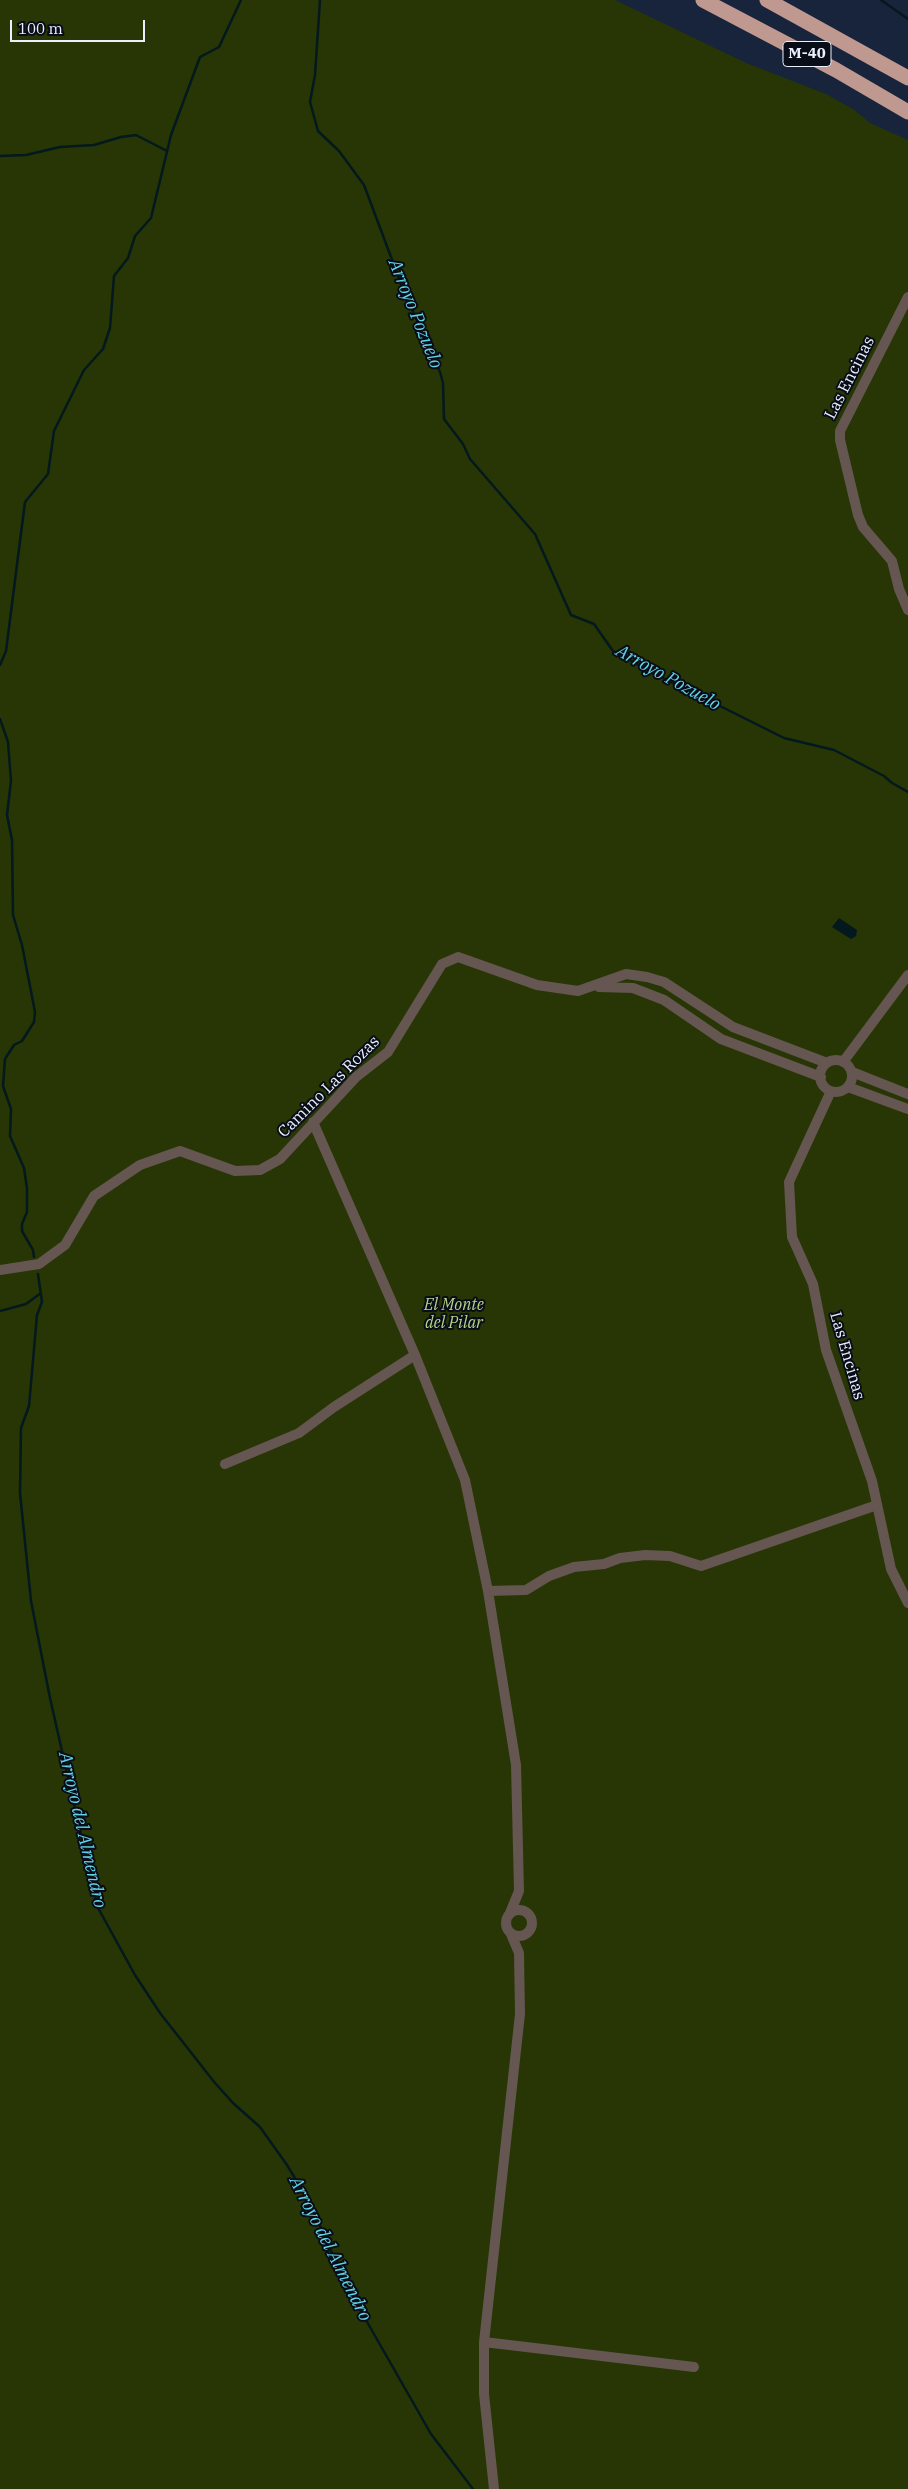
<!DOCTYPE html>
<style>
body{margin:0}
#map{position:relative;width:908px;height:2489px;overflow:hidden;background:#18243b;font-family:"IBM Plex Serif",serif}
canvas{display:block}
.scale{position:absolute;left:10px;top:20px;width:135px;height:22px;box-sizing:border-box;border:2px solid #eaf0fd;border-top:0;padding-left:6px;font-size:15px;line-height:18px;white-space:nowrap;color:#eaf0fd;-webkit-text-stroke:4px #080d18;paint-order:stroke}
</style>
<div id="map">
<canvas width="908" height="2489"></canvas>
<div class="scale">100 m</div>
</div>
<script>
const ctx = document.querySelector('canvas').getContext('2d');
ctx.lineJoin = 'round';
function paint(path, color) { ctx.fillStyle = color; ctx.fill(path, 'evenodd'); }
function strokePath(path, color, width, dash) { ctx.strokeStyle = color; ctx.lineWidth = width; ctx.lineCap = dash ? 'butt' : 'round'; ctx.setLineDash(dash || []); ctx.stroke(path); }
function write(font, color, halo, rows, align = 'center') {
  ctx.font = font + ' "IBM Plex Serif",serif'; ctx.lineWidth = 4; ctx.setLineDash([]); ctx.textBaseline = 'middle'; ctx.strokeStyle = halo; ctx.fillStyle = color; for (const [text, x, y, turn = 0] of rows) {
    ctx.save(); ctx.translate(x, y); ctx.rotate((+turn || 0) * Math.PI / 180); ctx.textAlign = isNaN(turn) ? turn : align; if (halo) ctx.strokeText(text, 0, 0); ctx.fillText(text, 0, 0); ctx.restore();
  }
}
paint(new Path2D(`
 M0,0h615l131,63 80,31 27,15 17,14 38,17v2349h-908z`), '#273604');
paint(new Path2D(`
 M839,918l18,12 -1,6 -5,3 -19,-12z`), '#03191d');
strokePath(new Path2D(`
 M320,0l-5,75 -5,27 8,29 21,20 25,34 39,104 37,83 3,11 1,36 19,25 7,15 65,75 36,81 23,9 19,27 80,43 11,4 80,40 50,12 50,26 8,7 16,9
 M881,0l27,19
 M0,156l26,-1 34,-8 34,-2 27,-8 15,-2 31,16
 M0,665l6,-14 19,-149 23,-28 6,-43 30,-61 19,-21 7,-21 4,-52 14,-18 7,-22 16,-18 20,-83 29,-78 19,-10 22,-47
 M0,719l8,23 3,39 -4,34 5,25 1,75 9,30 13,67 -1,10 -12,19 -8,4 -9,14 -2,27 8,23 -1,27 14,32 3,20v24l-5,12v7l11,19 1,7
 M38,1274l4,28 -5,13 -8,91 -8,22 -1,65 11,108 19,97 47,208 38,69 25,38 55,70 18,20 27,24 27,38 23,38 36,82 85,149 42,55
 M0,1311l26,-7 15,-11`), '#03191d', 2.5);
strokePath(new Path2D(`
 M908,297l-68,134v9l18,75 5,12 29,34 7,28 9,21
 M599,987l34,1 31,12 57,39 100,38
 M820 1076a16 16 0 1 1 32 0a16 16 0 1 1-32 0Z
 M843,1062l65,-87
 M852,1072l56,22
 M848,1087l60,22
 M831,1091l-42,91 3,55 21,47 13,66 46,131 19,88 17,34
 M313,1122l102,233 50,125 23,111 28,174 3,126 -9,22
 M0,1270l39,-6 26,-19 29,-49 46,-31 40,-14 55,20 25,-1 20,-11 76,-82 32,-25 54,-88 16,-7 79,28 41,6 48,-17 21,3 17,5 69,45 94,36
 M225,1464l74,-31 35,-26 81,-52
 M488,1591l38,-1 23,-14 25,-9 30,-3 16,-6 25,-3 25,1 31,10 176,-61
 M506 1923a13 13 0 1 1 26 0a13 13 0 1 1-26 0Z
 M484,2342l210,25
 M494,2489l-10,-95v-52l36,-328 -1,-61 -8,-19`), '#655652', 10);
strokePath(new Path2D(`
 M703,0l133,70 72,42
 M767,0l141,78`), '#bf9990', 15);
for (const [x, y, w] of [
 [807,54,48]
]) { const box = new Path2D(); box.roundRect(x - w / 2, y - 12.5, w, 25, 4); ctx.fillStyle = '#080d18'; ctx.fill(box); strokePath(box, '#eaf0fd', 1); }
write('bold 15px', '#eaf0fd', null, [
 ["M-40",807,54]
]);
write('16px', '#eaf0fd', '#080d18', [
 ["Las Encinas",850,378,-63],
 ["Camino Las Rozas",329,1087,-45],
 ["Las Encinas",847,1356,74]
]);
write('italic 16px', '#b6d387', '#080d18', [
 ["El Monte",454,1305],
 ["del Pilar",454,1323]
]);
write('italic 18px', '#63d3e6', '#080d18', [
 ["Arroyo Pozuelo",415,314,68],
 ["Arroyo Pozuelo",668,678,29],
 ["Arroyo del Almendro",82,1830,77],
 ["Arroyo del Almendro",330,2249,63]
]);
</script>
